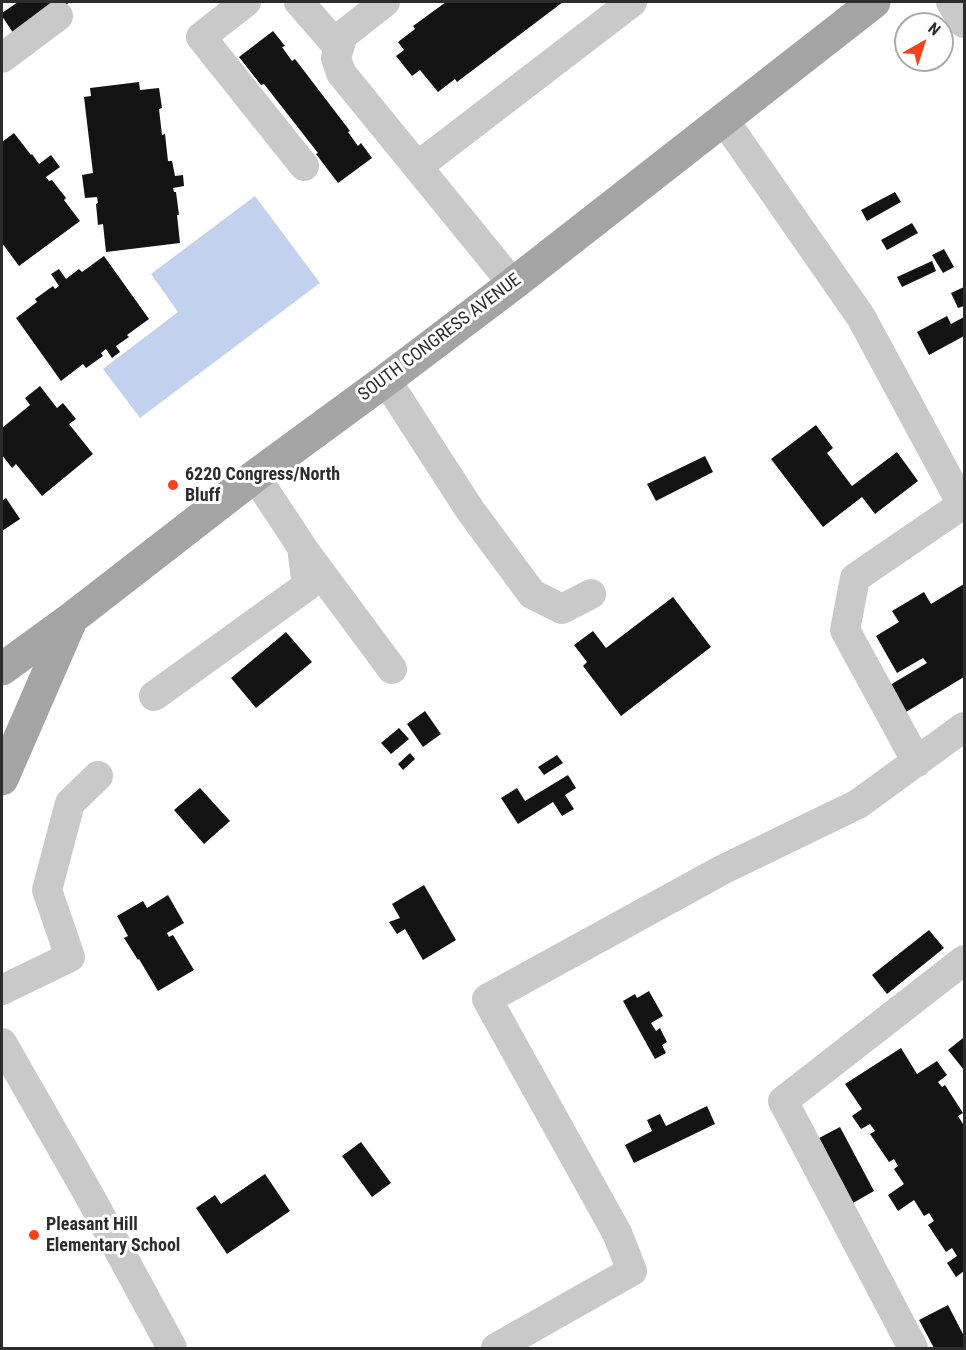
<!DOCTYPE html>
<style>
body{margin:0}
#map{position:relative;width:966px;height:1350px;overflow:hidden;background:#fff;font-family:"Roboto Condensed",sans-serif}
canvas{display:block}
.frame{position:absolute;inset:0;border:3px solid #2c2c2c;pointer-events:none}
.north{position:absolute;left:894px;top:12px;width:60px;height:60px;box-sizing:border-box;background:#fff;border:2px solid #ababab;border-radius:50%;rotate:39deg;font-size:16px;font-weight:700;line-height:24px;text-align:center;color:#2c2c2c}
.north::after{content:'';display:block;margin:auto;width:21px;height:27px;background:#f6421c;clip-path:polygon(50% 0,100% 100%,50% 72%,0 100%)}
</style>
<div id="map">
<canvas width="966" height="1350"></canvas>
<div class="frame"></div>
<div class="north">N</div>
</div>
<script>
const ctx = document.querySelector('canvas').getContext('2d');
ctx.lineJoin = 'round';
function paint(path, color) { ctx.fillStyle = color; ctx.fill(path, 'evenodd'); }
function strokePath(path, color, width, dash) { ctx.strokeStyle = color; ctx.lineWidth = width; ctx.lineCap = dash ? 'butt' : 'round'; ctx.setLineDash(dash || []); ctx.stroke(path); }
function write(font, color, halo, rows, align = 'center') {
  ctx.font = font + ' "Roboto Condensed",sans-serif'; ctx.lineWidth = 6; ctx.setLineDash([]); ctx.textBaseline = 'middle'; ctx.strokeStyle = halo; ctx.fillStyle = color; for (const [text, x, y, turn = 0] of rows) {
    ctx.save(); ctx.translate(x, y); ctx.rotate((+turn || 0) * Math.PI / 180); ctx.textAlign = isNaN(turn) ? turn : align; if (halo) ctx.strokeText(text, 0, 0); ctx.fillText(text, 0, 0); ctx.restore();
  }
}
paint(new Path2D(`
 M255,196l65,87 -180,135 -37,-49 75,-57 -27,-38z`), '#c2d2ee');
paint(new Path2D(`
 M18,2h52l-53,37 -15,-23v-3z
 M446,2h117l-106,80 -2,-3 -17,13 -18,-22 -8,6 -16,-20 8,-6 -6,-8 17,-13 -2,-3z
 M273,31l12,15 -3,1 10,14 3,-2 55,72 -2,1 10,14 3,-3 11,15 -34,25 -22,-29 2,-1 -54,-69 -3,1 -22,-28z
 M139,82l1,8 19,-2 3,20 -3,1 3,26 3,-1 3,27h4l3,15 8,-1 1,11 -11,2 1,4h2l3,23h-2l3,28 -74,9 -3,-28 -5,1 -2,-21 2,-1 -1,-6 -12,1 -3,-23 11,-2 -9,-76 7,-1 -1,-8z
 M14,133l17,22 1,-1 7,10 12,-9 9,12 -14,10 3,4 3,-1 14,18 -2,2 16,21 -61,45 -17,-23v-101z
 M895,192l6,10 -34,19 -6,-11z
 M912,223l6,10 -31,17 -6,-10z
 M944,249l10,18 -11,6 -11,-18z
 M104,256l45,63 -22,16 2,2 -13,9 4,6 -8,6 -6,-9 -5,4 2,3 -17,12 -3,-4 -22,17 -45,-63 21,-16 -2,-3 18,-13 2,3 4,-3 -8,-12 8,-5 7,10 13,-10 3,3z
 M932,261l4,10 -34,16 -5,-10z
 M964,287v19l-6,2 -7,-15z
 M947,316l4,8 13,-7v19l-35,19 -12,-23z
 M40,386l17,22 6,-5 13,16 -7,5 24,30 -51,42 -26,-32 -4,4 -10,-13v-27l28,-23 -5,-7z
 M816,425l17,23 -6,5 25,33 45,-34 21,29 -43,33 -13,-17 -39,30 -52,-68z
 M705,456l8,16 -57,29 -9,-17z
 M6,498l14,21 -18,12v-30z
 M964,584v93l-58,35 -16,-27 37,-22 -4,-5 -26,15 -21,-37 23,-14 -7,-11 32,-19 7,12z
 M673,597l38,50 -90,69 -38,-50 4,-4 -13,-17 19,-14 13,17z
 M286,632l26,30 -56,46 -25,-30z
 M425,711l16,23 -18,13 -16,-23z
 M399,728l10,11 -18,15 -10,-11z
 M410,753l5,6 -12,11 -5,-6z
 M557,755l6,8 -19,12 -6,-8z
 M568,775l8,13 -11,7 9,14 -12,7 -9,-14 -35,22 -17,-26 16,-10 8,13z
 M200,788l30,33 -26,23 -30,-34z
 M424,885l32,55 -33,20 -18,-31 -8,5 -8,-12 11,-4 -8,-14z
 M168,895l16,28 -17,10 2,4 4,-2 21,35 -36,21 -19,-32 -1,1 -14,-22 4,-2 -11,-20 26,-15 4,7z
 M929,930l15,18 -57,46 -15,-19z
 M649,991l14,25 -12,7 5,8 4,-3 7,14 -5,3 4,8 -11,6 -32,-58 12,-7 2,4z
 M963,1038l1,2v30l-16,-20z
 M901,1048l16,26 20,-13 10,14 -9,7 4,5 3,-2 18,28 -5,3 5,8 1,-1v148l-8,6 -9,-14 10,-7 -5,-8 -6,4 -18,-27 6,-4 -5,-8 -5,3 -10,-16 -16,11 -10,-16 16,-11 -10,-15 4,-3 -4,-7 -5,3 -19,-28 5,-3 -5,-7 -9,5 -9,-13 10,-7 -17,-25z
 M707,1106l8,18 -81,39 -9,-18 27,-14 -5,-11 13,-6 6,12z
 M840,1127l34,64 -21,12 -34,-65z
 M361,1142l30,41 -19,14 -30,-41z
 M265,1174l25,37 -63,43 -31,-46 19,-13 6,9z
 M948,1305l16,31v12h-30l-15,-28z`), '#131313');
strokePath(new Path2D(`
 M246,2l-45,35 103,129
 M299,2l40,46
 M385,2l-42,33 -7,23 5,15 172,211
 M951,2l13,21
 M2,58l56,-42
 M724,120l137,197 103,191
 M418,166l214,-164
 M386,380l84,130 62,84 30,15 29,-15
 M303,549l89,120
 M154,696l153,-110 -5,-39 -47,-71
 M917,762l-72,-132 10,-52 108,-74
 M2,990l68,-33 -23,-67 23,-87 28,-27
 M2,1043l87,152 83,153
 M496,1348l136,-77 -15,-38 -130,-234 235,-129 136,-66 106,-77
 M913,1348l-130,-247 181,-141`), '#c9c9c9', 30);
strokePath(new Path2D(`
 M2,669l70,-51 183,-142 131,-96 127,-96 361,-282
 M2,779l70,-161`), '#a4a4a4', 33);
for (const [x, y, r, color] of [
 [173,485,6,"#f6421c"],
 [34,1235,6,"#f6421c"]
]) { const dot = new Path2D(); dot.arc(x, y, r, 0, 2 * Math.PI); ctx.fillStyle = color; ctx.fill(dot); strokePath(dot, '#fff', 2); }
write('18px', '#2c2c2c', '#fff', [
 ["SOUTH CONGRESS AVENUE",440,338,-37]
]);
write('bold 18px', '#2c2c2c', '#fff', [
 ["6220 Congress/North",185,475],
 ["Bluff",185,496],
 ["Pleasant Hill",46,1225],
 ["Elementary School",46,1246]
], 'left');
</script>
